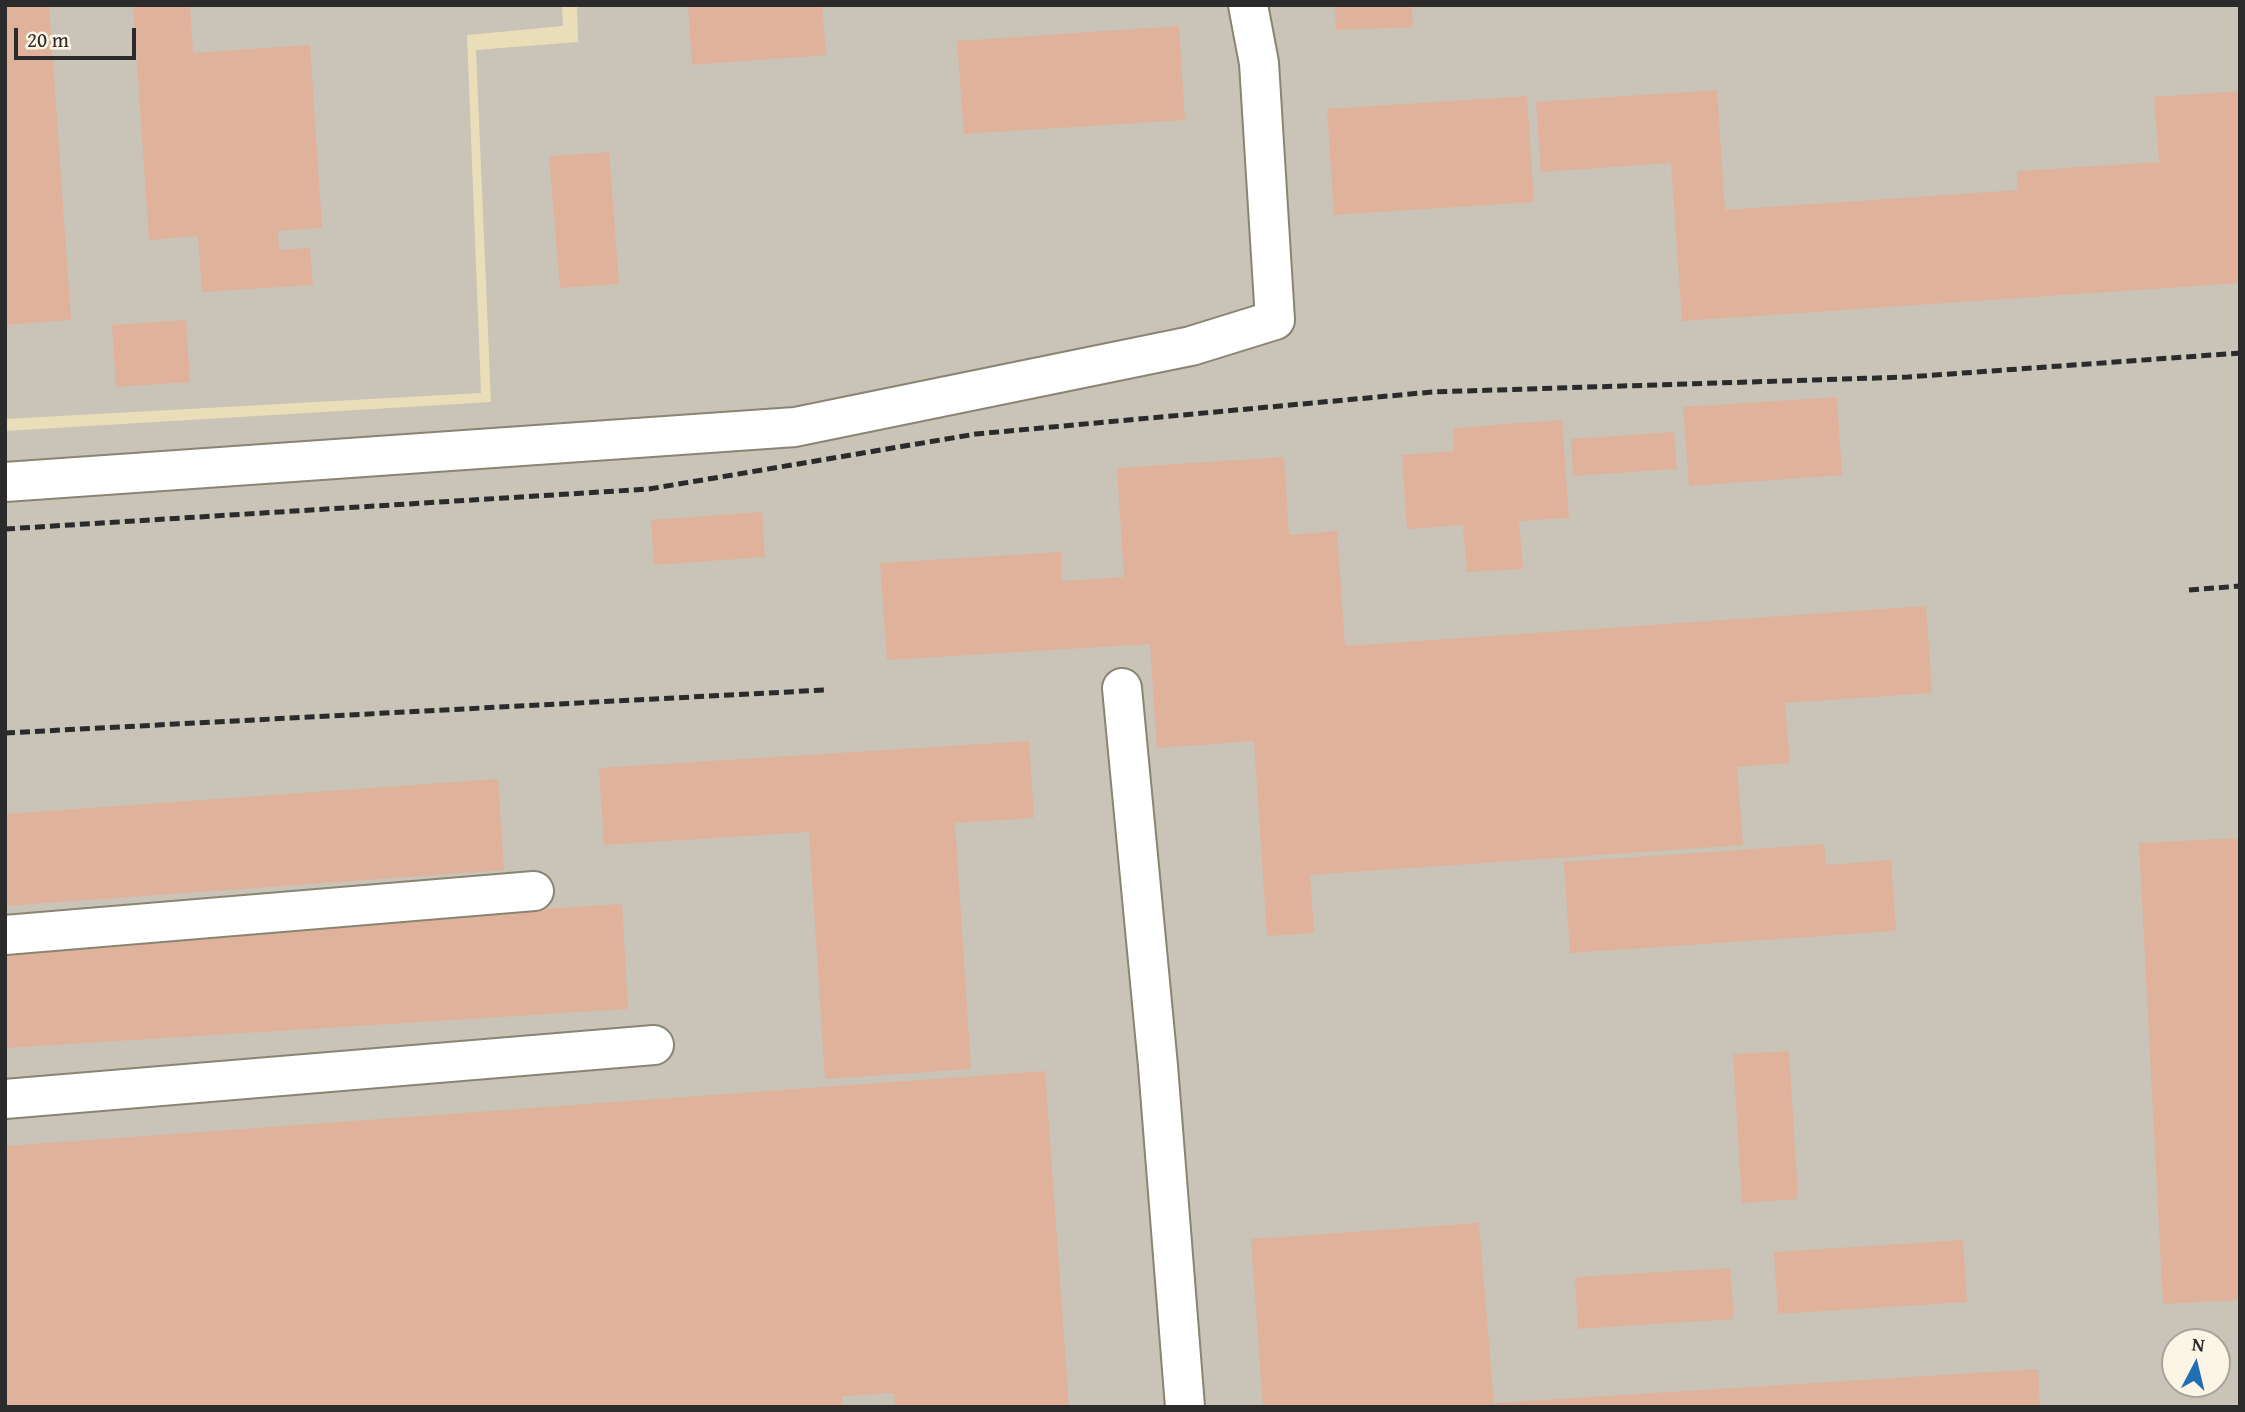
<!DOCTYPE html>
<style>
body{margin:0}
#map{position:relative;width:2245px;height:1412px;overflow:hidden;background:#eadeb9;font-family:"Gentium Book Plus",serif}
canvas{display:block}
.frame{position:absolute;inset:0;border:7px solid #2b2b2b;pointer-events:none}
.north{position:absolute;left:2161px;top:1328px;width:70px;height:70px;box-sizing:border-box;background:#fcf5e5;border:2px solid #a8a49b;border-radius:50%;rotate:7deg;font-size:19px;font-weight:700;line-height:28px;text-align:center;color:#2b2b2b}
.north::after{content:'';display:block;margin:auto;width:24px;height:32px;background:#1f6fb2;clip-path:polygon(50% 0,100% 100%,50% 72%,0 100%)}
.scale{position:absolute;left:14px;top:28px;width:122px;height:32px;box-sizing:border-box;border:4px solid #2b2b2b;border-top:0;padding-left:9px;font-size:21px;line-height:24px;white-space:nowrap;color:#2b2b2b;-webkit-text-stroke:5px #fcf5e5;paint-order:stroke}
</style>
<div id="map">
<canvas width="2245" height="1412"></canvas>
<div class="frame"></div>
<div class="north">N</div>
<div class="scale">20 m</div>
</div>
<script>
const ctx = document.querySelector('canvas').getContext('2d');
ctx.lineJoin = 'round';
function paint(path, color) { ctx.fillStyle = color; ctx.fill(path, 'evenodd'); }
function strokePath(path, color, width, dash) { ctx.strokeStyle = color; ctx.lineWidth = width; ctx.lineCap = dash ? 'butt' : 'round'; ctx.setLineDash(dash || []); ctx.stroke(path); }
paint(new Path2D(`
 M5,5h557l1,21 -96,9 14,358 -476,26z
 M577,5h1663v1402h-2235v-976l486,-29 -15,-352 102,-8zM2175,1342h42v42h-42z`), '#c9c3b8');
paint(new Path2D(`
 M5,5h44l22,315 -66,5z
 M133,5h57l3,48 117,-8 12,183 -44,3 1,19 31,-2 3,37 -111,7 -4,-56 -49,4z
 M688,5h134l4,50 -134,10z
 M1335,5h77l1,22 -77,3z
 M1179,26l6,94 -221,14 -7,-93z
 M1717,90l8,120 293,-20 -1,-19 142,-9 -5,-65 86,-6v192l-558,38 -11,-158 -130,9 -5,-70z
 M1527,96l7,106 -200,13 -7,-106z
 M609,152l10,132 -59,4 -11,-132z
 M186,320l4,62 -74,5 -4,-62z
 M1837,397l5,78 -153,11 -6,-79z
 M1562,420l7,98 -50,3 4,48 -56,3 -4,-47 -56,4 -5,-74 52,-4 -1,-23z
 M1674,432l3,37 -104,7 -2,-37z
 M1284,457l5,78 48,-4 8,115 581,-40 6,87 -147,10 5,60 -53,4 6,78 -433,30 4,58 -47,3 -13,-195 -97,7 -7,-104 -263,16 -7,-97 181,-11 1,29 62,-4 -7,-109z
 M762,512l3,45 -111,8 -3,-45z
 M1029,741l5,77 -79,5 16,246 -146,10 -16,-247 -205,13 -5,-77z
 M498,779l6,91 -499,36v-92z
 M2240,838v462l-77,4 -24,-461z
 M1824,844l2,21 65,-5 5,71 -326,22 -6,-91z
 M622,904l6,105 -623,39v-106z
 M1789,1051l9,148 -56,4 -9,-149z
 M1045,1071l24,336h-174l-1,-14 -52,3 1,11h-838v-261z
 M1479,1223l15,180 544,-34 2,38h-777l-12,-168z
 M1963,1240l4,62 -189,12 -4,-62z
 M1730,1268l4,51 -156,10 -3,-52z`), '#e0b29b');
const minor = new Path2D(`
 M5,482l790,-55 396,-81 84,-26 -16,-257 -11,-58
 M1122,688l36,378 27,341
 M5,935l529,-44
 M5,1099l649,-54`);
strokePath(minor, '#8a8472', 42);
strokePath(minor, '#fff', 38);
strokePath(new Path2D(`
 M5,529l644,-40 327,-55 456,-42 476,-15 332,-24
 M2189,590l51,-4
 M5,733l820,-43`), '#2b2b2b', 5, [10, 5]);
</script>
